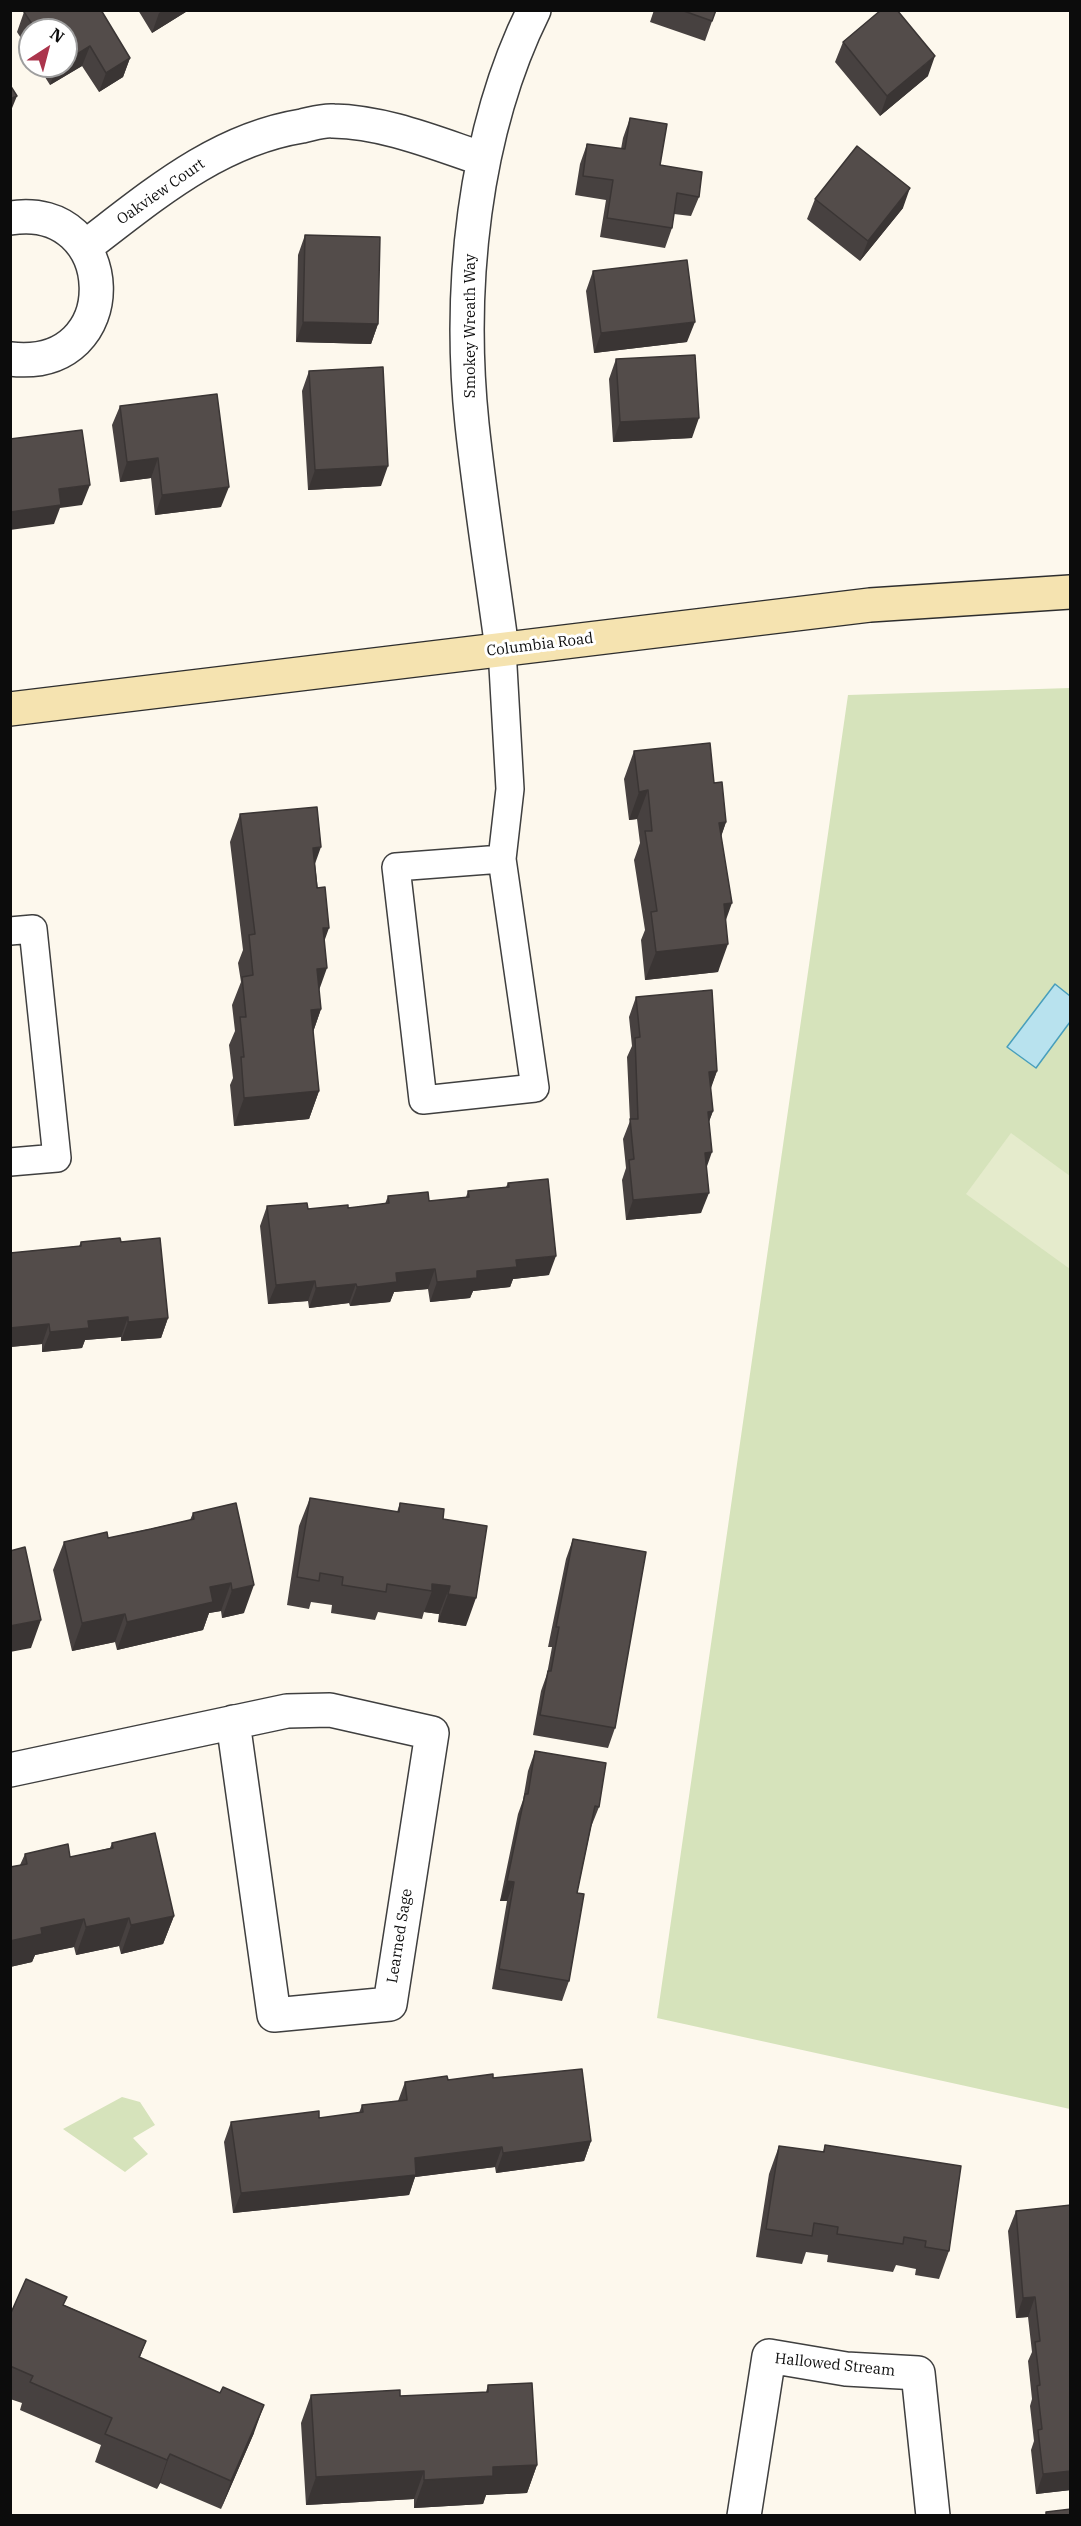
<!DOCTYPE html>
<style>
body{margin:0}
#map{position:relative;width:1081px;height:2526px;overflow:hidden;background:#fdf8ed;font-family:"IBM Plex Serif",serif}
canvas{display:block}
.frame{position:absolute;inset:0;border:12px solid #0c0c0c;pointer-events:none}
.north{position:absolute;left:18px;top:18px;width:60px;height:60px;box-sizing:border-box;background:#fff;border:2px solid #9e9e9e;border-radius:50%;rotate:36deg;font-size:16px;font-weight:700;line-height:24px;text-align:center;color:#0c0c0c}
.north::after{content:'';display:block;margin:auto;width:21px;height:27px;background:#ab354c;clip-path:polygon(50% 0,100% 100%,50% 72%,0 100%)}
</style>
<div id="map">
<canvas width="1081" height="2526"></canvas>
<div class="frame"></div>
<div class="north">N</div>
</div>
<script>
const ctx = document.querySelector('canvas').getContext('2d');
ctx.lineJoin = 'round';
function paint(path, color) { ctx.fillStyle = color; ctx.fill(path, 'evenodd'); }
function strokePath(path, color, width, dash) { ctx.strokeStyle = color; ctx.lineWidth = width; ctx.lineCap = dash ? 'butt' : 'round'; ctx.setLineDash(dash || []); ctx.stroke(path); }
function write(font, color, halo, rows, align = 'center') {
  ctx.font = font + ' "IBM Plex Serif",serif'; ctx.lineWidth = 6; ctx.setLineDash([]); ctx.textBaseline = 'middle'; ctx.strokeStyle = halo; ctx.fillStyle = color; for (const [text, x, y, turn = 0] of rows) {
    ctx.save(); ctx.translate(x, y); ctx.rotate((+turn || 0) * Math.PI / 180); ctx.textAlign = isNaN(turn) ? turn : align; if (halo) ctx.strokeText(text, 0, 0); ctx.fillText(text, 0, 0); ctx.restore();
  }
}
paint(new Path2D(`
 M1070,688v1421l-413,-91 191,-1323z
 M122,2097l18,5 15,23 -22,13 15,16 -23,18 -62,-43z`), '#d6e3bb');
paint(new Path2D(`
 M1011,1133l59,43v93l-104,-75z`), '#e5ebcc');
const water = new Path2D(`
 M1055,984l15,12v26l-34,46 -29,-21z`);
paint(water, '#b8e2ee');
strokePath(water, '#489fbc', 1.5);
const lane = new Path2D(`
 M502,859l33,229 -112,12 -27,-233 106,-8 8,-70 -8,-140
 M10,931l23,-2 24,229 -47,4`);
const street = new Path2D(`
 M10,218c111,-18 119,155 0,141
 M85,247c67,-51 131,-107 217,-121 10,-2 21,-6 31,-5 52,1 102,22 150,38
 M502,649c-10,-75 -22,-150 -30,-225 -14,-135 1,-291 62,-414
 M10,1770l277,-59 43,-1 102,23 -42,271 -116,11 -41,-293
 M744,2516l25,-160 77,13 72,4 15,143`);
const secondary = new Path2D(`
 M10,709l860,-104 200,-13`);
strokePath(lane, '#3f3f3f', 30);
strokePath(street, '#3f3f3f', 36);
strokePath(secondary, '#2e2e2e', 36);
strokePath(lane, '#fff', 27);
strokePath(street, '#fff', 33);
strokePath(secondary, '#f5e3b0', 33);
paint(new Path2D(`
 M138,10h51l-37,23z
 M654,10h62l-11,31 -55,-19z
 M24,12l106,46 -7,19 -24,15 -17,-26 -32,19 -12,-19h28v-36h-36v22l-13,-20z
 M843,42l85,34 -48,40 -45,-54z
 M630,118l30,47 39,32 -8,19 -17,-2 -2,14 -7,20 -65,-11 6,-37 -31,-5 5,-31 7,-20 34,5 2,-11z
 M815,199l88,9 -43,53 -53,-42z
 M305,235l73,89 -7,20 -75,-2 2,-87z
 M593,271l94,71 -93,11 -8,-62z
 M616,359l76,79 -79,4 -4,-63z
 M309,371l72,115 -73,4 -6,-99z
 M120,406l101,101 -66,8 -4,-37 -31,4 -8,-57z
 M634,751l80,32 12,39 -5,15 5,84 -8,51 -73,8 -4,-40 4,-10 -11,-70 6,-17 -3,-24 -8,1 -5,-41z
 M240,814l75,50 9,77 -5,49 2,19 -8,23 6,59 -10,28 -75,7 -4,-41 3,-7 -4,-33 6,-14 -3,-26 9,-23 -3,-19 5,-13 -13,-108z
 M636,997l81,74 -7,18 3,22 -4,11 -3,46 -5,45 -75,7 -4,-40 4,-12 -3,-29 7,-18 -3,-64 5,-11 -3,-29z
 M508,1183l41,92 -36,4 -3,8 -37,4 -3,7 -40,4 -2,-13 -34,3 -4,10 -40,4 -1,-3 -40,5 -1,-7 -40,3 -8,-78 7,-20 41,3 40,-1 37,-4 3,-8 41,5 37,-4 2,-6 38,-4z
 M81,1242h40l47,76 -7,20 -40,3v-4l-36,3 -3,8 -40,4v-8l-32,3v-94l69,-7z
 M310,1498l87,14 3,-9 43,16 23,107 -28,-4 1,-8 -15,-2 -2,7 -44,-7 -3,8 -44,-7 1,-8 -21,-3 -2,7 -22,-4 12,-79z
 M236,1503l8,110 -22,5 -1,-7 -12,2 -6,17 -86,20 -2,-8 -43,9 -19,-81 11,-28 44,-4 82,-18 3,-7z
 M573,1539l42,189 -7,20 -75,-13 8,-44 6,-17 5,-27h-4l18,-88z
 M535,1751l64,56 -8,20 -14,66 -8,88 -7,20 -70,-12 15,-88h-7l18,-87 5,-14 5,-29z
 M112,1843l62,73 -11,28 -42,10 -2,-8 -43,9 -2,-8 -39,8 -3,7 -22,5v-100l10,-2 5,-11 45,3 40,-9z
 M493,2078l98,63 -7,20 -88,12 -1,-6 -80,10 -6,18 -176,18 -9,-71 7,-20 88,-4 40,-5 3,-8 36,-4 7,-19 43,-2z
 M825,2145l124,106 -10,28 -24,-4 1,-6 -20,-4 -3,7 -66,-10 1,-7 -22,-3 -4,12 -46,-7 13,-83 10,-28 44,6z
 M1071,2205v285l-35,4 -5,-44 3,-9 -4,-35 2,-7 -4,-38 4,-9 -4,-35 -12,1 -8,-87 8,-20z
 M64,2305l82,36 -6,16 114,76 -33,76 -61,-26 -3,6 -62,-27 6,-17 -81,-35 2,-7 -12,-4v-84z
 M488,2385l49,80 -10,28 -41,2 -3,9 -69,4v-9l-108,6 -5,-82 10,-28 89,1 86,-4z`), '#474140');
paint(new Path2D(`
 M164,10h25l-37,23 7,-20z
 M90,46l-8,20 -32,19 7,-19h9v-5z
 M935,56l-7,20 -48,40 7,-20z
 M130,58l-7,19 -24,15 7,-19z
 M17,96l-7,17v-14z
 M910,188l-7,20 -43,53 8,-20z
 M303,322l75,2 -7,20 -75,-2z
 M695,322l-8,20 -93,11 7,-20z
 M699,418l-7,20 -79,4 7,-20z
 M158,458l-7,20 -31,4 7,-20z
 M388,466l-7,20 -73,4 7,-20z
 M90,485l-8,20 -22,3 -6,16 -44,6v-18l49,-23z
 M229,487l-8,20 -66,8 7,-20z
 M648,790l-11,29 -8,1 10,-28z
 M726,822l-10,28 3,-27z
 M321,847l-10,28 2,-27z
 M732,903l-10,28 2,-27z
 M323,928h6l-10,28z
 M728,944l-10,28 -73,8 11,-28z
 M327,968l-10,28v-27z
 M321,1009l-10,29v-28z
 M717,1071l-7,20 -1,-19z
 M319,1091l-10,28 -75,7 10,-28z
 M713,1111l-8,20 3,-19z
 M712,1152l-7,20v-19z
 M709,1193l-8,20 -75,7 7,-20z
 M556,1256l-7,19 -36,4 -3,8 -37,4 -3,7 -40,4 7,-20 79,-22z
 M435,1269l-7,20 -34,3 -4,10 -40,4 7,-19 39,-14z
 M315,1281l-7,20 -40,3 8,-19z
 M356,1284l-7,19 -40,5 7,-20z
 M128,1317l-7,20 -36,3 -3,8 -40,4 8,-20 38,-11z
 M168,1318l-7,20 -40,3 7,-19z
 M49,1324l-7,20 -32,3v-19z
 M231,1583l-10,28 -12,2 -6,17 -86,20 10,-28 83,-35z
 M432,1584l18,2 -11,28 -15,-2 8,-21z
 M254,1585l-10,28 -22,5 10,-28z
 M448,1594l28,4 -10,28 -28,-4z
 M125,1614l-10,28 -43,9 10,-28z
 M41,1620l-10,28 -21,4v-26z
 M507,1881l7,1 -7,19h-7z
 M174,1916l-11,28 -42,10 10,-29z
 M129,1918l-10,28 -43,9 10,-28z
 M84,1919l-10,28 -39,8 -3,7 -22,5v-26l31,-13z
 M591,2141l-7,20 -88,12 7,-20z
 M502,2147l-7,20 -80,10 -6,18 -176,18 8,-20 174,-35z
 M1035,2297l-7,20 -12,1 7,-20z
 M264,2405l-10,28 -33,76 10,-28z
 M170,2454l-10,29 -3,6 10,-29z
 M537,2465l-10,28 -41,2 -3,9 -69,4 10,-28 69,-13z
 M424,2471l-10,28 -108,6 10,-28z
 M1071,2471v19l-35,4 7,-20z`), '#3a3534');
const building = new Path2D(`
 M27,10h74l29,48 -24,15 -16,-27 -24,15v-31h-30l-12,-18z
 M681,10h35l-4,11z
 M881,10h16l38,46 -48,40 -44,-54z
 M10,85l7,11 -7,3z
 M630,118l37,6 -7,41 42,7 -3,25 -22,-4 -5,35 -65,-10 6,-38 -30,-4 4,-32 38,5z
 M857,146l53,42 -42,53 -53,-42z
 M305,235l75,2 -2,87 -75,-2z
 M687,260l8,62 -94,11 -8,-62z
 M695,355l4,63 -79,4 -4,-63z
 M383,367l5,99 -73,4 -6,-99z
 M217,394l12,93 -67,8 -4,-37 -31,4 -7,-56z
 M82,430l8,55 -31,4 2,16 -51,7v-73z
 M710,743l4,40 8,-1 4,40 -7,1 13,80 -8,1 4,40 -72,8 -5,-40 6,-1 -12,-80h7l-4,-41 -9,2 -5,-41z
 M317,807l4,40 -8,1 4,40 8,-1 4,41h-6l4,40 -10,1 4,40 -10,1 8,81 -75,7 -3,-41h3l-4,-40h6l-4,-40 11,-2 -4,-40 6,-1 -15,-120z
 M712,990l5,81 -8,1 4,39 -5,1 4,40 -7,1 4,40 -76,7 -4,-40 5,-1 -4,-40h8l-3,-81 5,-1 -4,-40z
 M548,1179l8,77 -40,4 1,7 -40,4v7l-40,4 -2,-13 -39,4 1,9 -40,5 -1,-3 -40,4 -1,-7 -39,4 -9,-79 40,-3 1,6 40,-4v3l41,-5 -1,-7 40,-4 1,9 40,-4 -1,-6 41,-4 -1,-4z
 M120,1238l1,4 39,-4 8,80 -40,4v-5l-40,4 1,7 -39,4 -1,-8 -39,4v-75l71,-7v-4z
 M310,1498l89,14 1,-9 44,6 -1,10 44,7 -11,72 -28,-4 2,-8 -18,-2v7l-45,-7 -1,8 -44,-7 1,-8 -23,-4 -1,8 -22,-4z
 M236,1503l18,82 -22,5 -1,-7 -21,4 3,15 -86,20 -2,-8 -43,9 -18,-81 43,-10 1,6 43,-9 43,-10 -1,-6z
 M573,1539l73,13 -31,176 -75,-13 8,-44h3l8,-44h-3z
 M25,1547l16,73 -31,6v-75z
 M535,1751l71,12 -7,44 -4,-1 -18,87 7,1 -15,87 -70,-12 15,-87 -7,-1 18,-87h3z
 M155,1833l19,83 -43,9 -2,-7 -43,9 -2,-8 -43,9 1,6 -32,7v-74l17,-3 -2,-10 43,-10 2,13 43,-9 -1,-5z
 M582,2069l9,72 -88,12 -1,-6 -87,11 1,17 -175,18 -10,-71 88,-11v7l44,-6 -1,-7 45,-5 -2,-18 42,-6 1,4 45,-6v4z
 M825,2145l136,21 -12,85 -24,-4 1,-6 -22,-4 -1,7 -66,-10 1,-7 -24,-4 -2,13 -46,-7 13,-83 45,6z
 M1071,2205v266l-28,3 -5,-44 4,-1 -5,-43 3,-1 -5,-43 5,-1 -5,-44 -12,1 -7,-87z
 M26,2279l41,18 -4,8 83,36 -7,16 81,36 3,-6 41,18 -33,76 -61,-27 -3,6 -62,-26 7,-16 -82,-36 3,-6 -23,-10v-51z
 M532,2383l5,82 -44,2v9l-69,4v-9l-108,6 -5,-82 89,-5v6l45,-2 43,-2v-7z
 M1071,2509v7h-25v-4z`);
paint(building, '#534c4a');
strokePath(building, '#3a3534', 1.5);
write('15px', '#0c0c0c', '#fff', [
 ["Oakview Court",161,192,-35],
 ["Smokey Wreath Way",471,326,-90],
 ["Columbia Road",540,645,-7],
 ["Learned Sage",400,1936,-81],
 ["Hallowed Stream",835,2365,6]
]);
</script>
